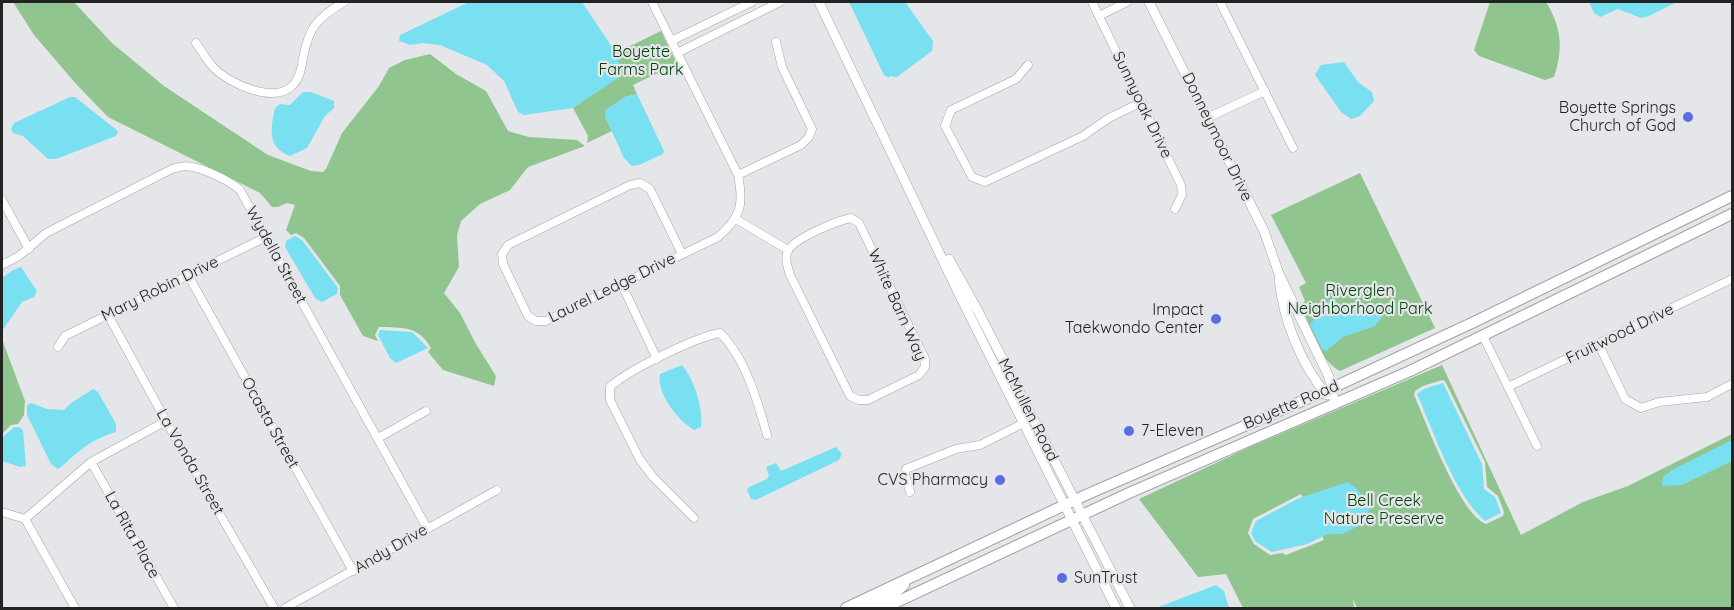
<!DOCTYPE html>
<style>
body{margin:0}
#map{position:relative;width:1734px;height:610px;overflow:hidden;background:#e5e6e9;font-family:Quicksand,sans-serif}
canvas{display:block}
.frame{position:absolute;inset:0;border:3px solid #232324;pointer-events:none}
</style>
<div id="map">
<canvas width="1734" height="610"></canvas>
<div class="frame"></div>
</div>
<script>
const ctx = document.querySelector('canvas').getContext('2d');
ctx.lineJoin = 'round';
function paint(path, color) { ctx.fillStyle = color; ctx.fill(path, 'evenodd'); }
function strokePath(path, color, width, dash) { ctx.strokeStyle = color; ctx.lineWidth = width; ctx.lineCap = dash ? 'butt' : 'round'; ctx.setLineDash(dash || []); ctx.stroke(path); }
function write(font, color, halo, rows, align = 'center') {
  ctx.font = font + ' Quicksand,sans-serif'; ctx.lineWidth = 4.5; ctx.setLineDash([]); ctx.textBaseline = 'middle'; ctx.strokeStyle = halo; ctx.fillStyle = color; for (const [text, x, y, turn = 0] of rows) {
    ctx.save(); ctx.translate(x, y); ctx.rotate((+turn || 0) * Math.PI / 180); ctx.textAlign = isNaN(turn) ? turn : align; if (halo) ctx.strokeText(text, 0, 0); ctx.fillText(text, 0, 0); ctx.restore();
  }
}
paint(new Path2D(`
 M13,2h61l38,41 52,43 104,69 43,16 12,1 3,-3 16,-36 37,-47 10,-18 16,-8 25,-6 26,20 30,17 22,40 21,6 48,3 8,6 -57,21 -18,23 -30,14 -19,17 -4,14 2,32 -15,26 16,20 16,31 20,32 -2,10 -51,-16 -15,-18 3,-4c-13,-23 -29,-20 -52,-21l-4,8 3,6 -15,-5 -23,-41v-9l-36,-48 -8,-5 -5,2 -5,-5 9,-25 -8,-2 -9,4h-6l-12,-14 -152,-76 -31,-32 -43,-50z
 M1490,2h56c15,24 18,47 8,75l-9,3 -66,-24 -5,-6z
 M661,31l16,33 -44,21 4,9 -12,3 -20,19 7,15 -25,12 1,-7 -15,-28 16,-12 29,-40 -2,-3z
 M1360,173l75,155 -95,43c-22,-11 -30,-45 -39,-67l4,-3 -6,-14 7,-4 -35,-68z
 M2,339l23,62 -1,14 -6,9 -7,1 -9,9z
 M1442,365l79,170 62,-33 45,-16 104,-52v174h-375l-4,-9 1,9h-111l-17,-34 -28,3 -59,-78 111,-52zM1442,380l3,1 40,81 2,25 11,9 6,16 -1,4 -17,8c-27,-11 -59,-100 -72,-129l1,-4 8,-5zM1301,494l23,46 -38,15 -4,-2 -12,2 -16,-11 -6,-11 5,-14z`), '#90c590');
paint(new Path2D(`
 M469,2h113l36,54 3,20 -48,32 -49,7 -6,-3 -14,-31 -17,-16 -47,-20 -17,-2 -13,2 -11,-4 1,-6z
 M849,2h56l28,39 -1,10 -35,26 -8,-1v2l-5,-3z
 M1589,2h88l-28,14 -8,2 -23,-9 -18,8 -6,-4z
 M1344,62l14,20 14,10 2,9 -14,15 -9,3 -10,-7 -26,-37 6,-10z
 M303,92h8l23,9v7l-9,8 -18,32 -17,8c-24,-9 -19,-29 -15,-48l5,-4 10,1z
 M637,94l27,57 -1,3 -24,11 -7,1 -8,-8 -19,-42v-6l20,-13z
 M70,97h5l43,34 -2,5 -60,23h-8l-25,-23 -10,-3 -2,-4 3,-6z
 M295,236l7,4 36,48 -1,6 -15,8 -7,-4 -30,-51 1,-6z
 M21,267l16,24 -3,6 -12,5 -20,29v-53l11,-8z
 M1335,299c5,12 16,13 25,3 8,6 20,3 22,15l-7,9 -32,11 -17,14 -4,-2 -12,-24c9,-11 6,-21 25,-26z
 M380,330l32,2 16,16 -32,15 -6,-5 -12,-23z
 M682,365c13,16 21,42 19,62l-7,3c-16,-9 -38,-37 -34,-56z
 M1443,383l39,81 2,25 11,8 6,16 -16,8c-30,-25 -52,-91 -68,-127l7,-5z
 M93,389l5,3 18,32v8c-13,4 -25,9 -35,18 -9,6 -14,13 -23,19l-7,-5 -24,-49v-10l4,-2 16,6 17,1 7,-7z
 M14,427h5l4,3 3,36 -6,1 -18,-6v-23z
 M1732,440v21l-50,24 -20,1 1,-9 9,-7z
 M836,447l6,7 -3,6 -83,40 -5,-1 -4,-9 2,-3 18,-8 2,-4 -3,-8 10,-4 5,8z
 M1348,482l9,7 13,17 -5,17 -23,11h-14l-21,10 -35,8 -16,-10 -5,-9 5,-12 43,-23z
 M1216,585l8,6 5,17h-73z`), '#79e0f2');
const minor = new Path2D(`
 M652,2l86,173c6,30 3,42 -20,62l-172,84h-10l-8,-5 -25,-52 -1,-10 6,-9 122,-60 10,-2 10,6 32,65
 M1092,2l89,183 1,10 -7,14
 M1220,2l73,146
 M1099,16l28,-14
 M671,41l81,-39
 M196,43c6,8 10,16 16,23 15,17 64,40 82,18 6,-7 8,-17 9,-26 6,-31 14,-40 41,-56
 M677,53l103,-51
 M1028,65l-12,14 -65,31 -6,16 27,51 13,5 98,-46 26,-18 33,-16
 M1207,118l58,-27
 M738,175l63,-30 8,-8 3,-8 -30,-62 -6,-25
 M2,200l27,49
 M851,218l8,5 66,136v8l-6,8 -51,25h-9l-9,-4 -60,-121c-2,-8 -6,-16 -2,-24 6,-13 49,-30 63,-33z
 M736,219l52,31
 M2,265l17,-9 27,-23 126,-64c7,-2 13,-4 20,-2 13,2 38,14 48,23l187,338
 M188,275l165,296
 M621,283l36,76
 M108,315l58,106 108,187
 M1483,336l54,110
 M1599,345l26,54 16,9 18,-6 48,-5 25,-13
 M58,347l7,-11 201,-99
 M1508,387l224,-108
 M378,438l48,-27
 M91,462l83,146
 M910,492l-5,-17 1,-6 50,-20 24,-4 44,-22
 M2,512l23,7 50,89
 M694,518l-41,-41 -13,-17 -30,-60v-13c18,-17 86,-50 110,-54 25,24 38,69 47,102
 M25,519l66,-57 75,-41
 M285,608l212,-118`);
const tertiary = new Path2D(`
 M819,2l140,292 157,314
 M1149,2l115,229 15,43 50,103 6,27
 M949,259l29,52 152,297
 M1279,279c4,40 22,86 48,116`);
const secondary = new Path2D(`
 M846,608l242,-114 244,-106 142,-66 258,-126
 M865,608l25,-11 14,-12
 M884,608l245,-115 281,-122 322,-157`);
strokePath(minor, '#a3a3a6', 9);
strokePath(tertiary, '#a3a3a6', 10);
strokePath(secondary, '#a3a3a6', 12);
strokePath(minor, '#fff', 8);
strokePath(tertiary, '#fff', 9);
strokePath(secondary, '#fff', 10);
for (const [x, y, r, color] of [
 [1688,117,6,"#5b6de4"],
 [1216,319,6,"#5b6de4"],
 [1129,431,6,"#5b6de4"],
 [1000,480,6,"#5b6de4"],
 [1062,578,6,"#5b6de4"]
]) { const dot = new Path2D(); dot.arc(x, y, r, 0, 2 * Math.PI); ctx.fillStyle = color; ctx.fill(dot); strokePath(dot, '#e5e6e9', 2); }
write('16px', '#01410a', '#e5e6e9', [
 ["Boyette",641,52],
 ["Farms Park",641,70],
 ["Riverglen",1360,291],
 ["Neighborhood Park",1360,309],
 ["Bell Creek",1384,501],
 ["Nature Preserve",1384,519]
]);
write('16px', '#232324', '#e5e6e9', [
 ["Sunnyoak Drive",1142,105,64],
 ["Donneymoor Drive",1217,137,64],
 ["Wydella Street",276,255,61],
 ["Laurel Ledge Drive",612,288,-26],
 ["Mary Robin Drive",160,289,-26],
 ["White Barn Way",897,305,66],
 ["Fruitwood Drive",1620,334,-26],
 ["Boyette Road",1291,405,-23],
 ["McMullen Road",1028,410,63],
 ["Ocasta Street",270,423,61],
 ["La Vonda Street",190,462,60],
 ["La Rita Place",132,535,61],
 ["Andy Drive",391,549,-30]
]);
write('16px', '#232324', '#e5e6e9', [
 ["Boyette Springs",1676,108],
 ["Church of God",1676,126],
 ["Impact",1204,310],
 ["Taekwondo Center",1204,328],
 ["7-Eleven",1141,431,"left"],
 ["CVS Pharmacy",988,480],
 ["SunTrust",1074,578,"left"]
], 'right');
</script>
